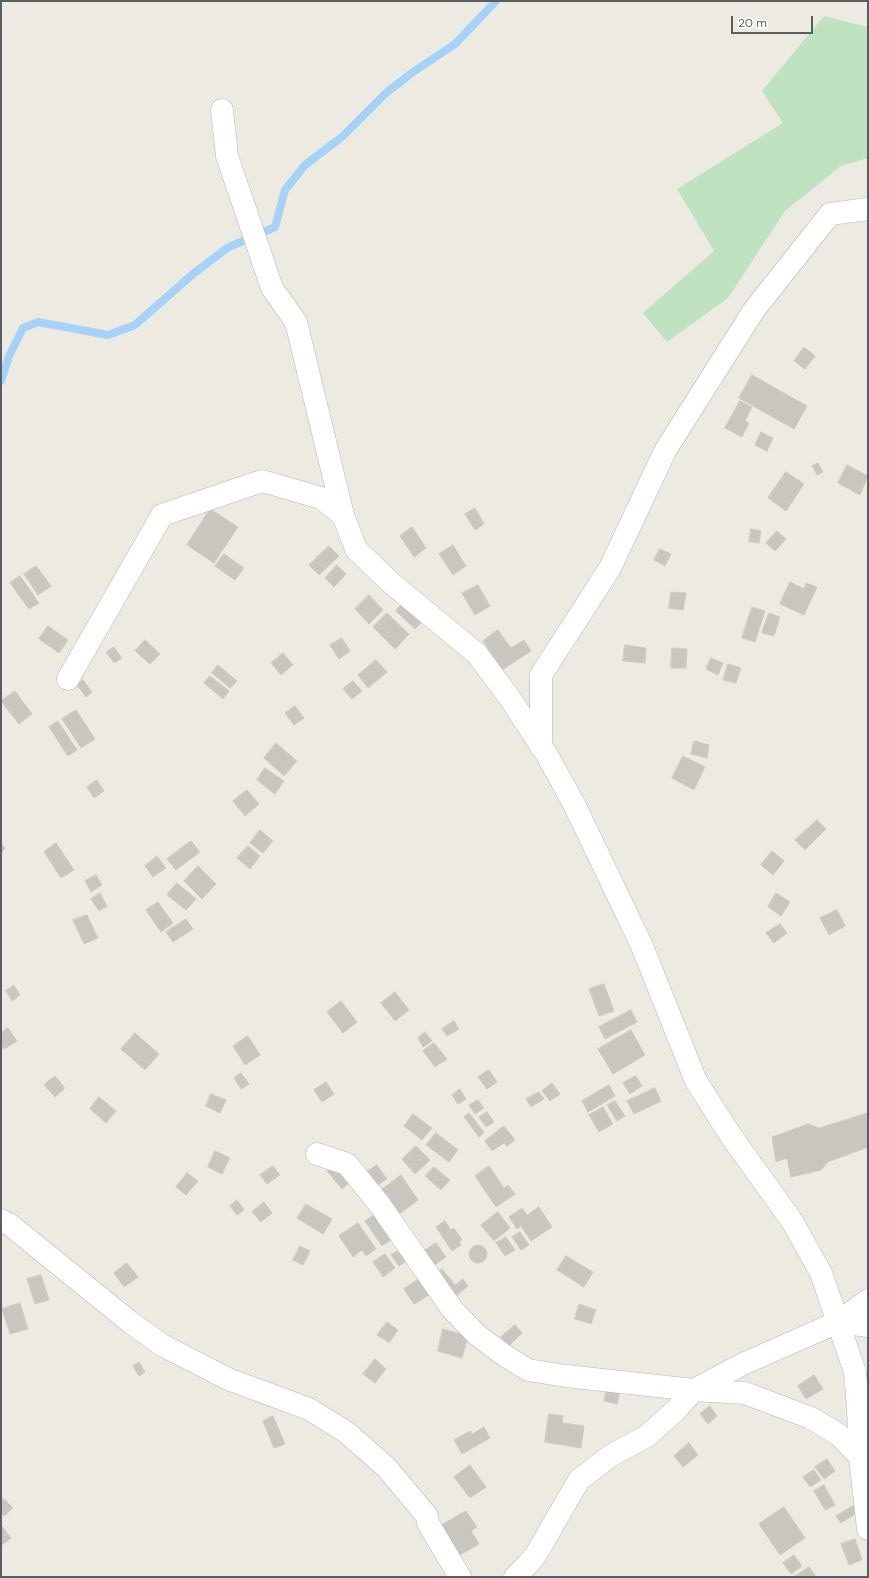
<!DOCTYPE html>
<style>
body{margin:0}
#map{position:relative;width:869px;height:1578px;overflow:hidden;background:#eceae1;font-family:"DM Sans",sans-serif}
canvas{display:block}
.frame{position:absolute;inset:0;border:2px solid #5a5d61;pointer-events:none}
.scale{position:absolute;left:731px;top:16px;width:82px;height:18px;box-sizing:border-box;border:2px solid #5a5d61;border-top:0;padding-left:5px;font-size:12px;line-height:14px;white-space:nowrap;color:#5a5d61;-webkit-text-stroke:3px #fff;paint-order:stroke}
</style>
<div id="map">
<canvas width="869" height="1578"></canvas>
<div class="frame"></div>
<div class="scale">20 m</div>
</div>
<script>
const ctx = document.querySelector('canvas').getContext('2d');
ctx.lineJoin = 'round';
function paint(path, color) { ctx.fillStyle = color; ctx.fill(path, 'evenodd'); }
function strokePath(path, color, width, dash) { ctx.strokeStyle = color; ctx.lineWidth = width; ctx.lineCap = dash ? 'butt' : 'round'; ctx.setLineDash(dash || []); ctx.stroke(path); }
paint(new Path2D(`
 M824,16l44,11v131l-27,8 -56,45 -57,87 -61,44 -24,-29 71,-62 -37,-62 106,-66 -21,-32z`), '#bfe2c0');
strokePath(new Path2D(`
 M1,381l8,-25 14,-28 15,-6 70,13 27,-10 58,-51 34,-26 48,-21 10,-37 20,-25 38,-29 43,-43 27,-21 42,-28 41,-43`), '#a4d2f9', 8);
const building = new Path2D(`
 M804,347l11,9 -10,13 -11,-8z
 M752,375l55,31 -13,23 -55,-31z
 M740,401l12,6 -7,14 4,2 -7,14 -17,-9z
 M761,432l12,6 -6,13 -12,-6z
 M818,463l5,9 -6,3 -5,-9z
 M847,465l21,11 -8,19 -22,-12z
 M786,472l18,12 -18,27 -18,-13z
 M475,508l9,16 -9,6 -10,-16z
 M210,509l28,18 -24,36 -27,-18z
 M412,527l14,21 -12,9 -14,-21z
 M751,529l10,2 -2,12 -10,-1z
 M777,531l9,8 -11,12 -9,-8z
 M453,545l13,21 -13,9 -14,-21z
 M329,546l10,10 -20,19 -10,-10z
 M660,549l11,5 -6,12 -11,-6z
 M224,554l20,14 -9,12 -20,-14z
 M337,565l9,9 -12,13 -9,-9z
 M36,566l15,20 -13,9 -14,-21z
 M20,576l19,27 -10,6 -19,-26z
 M790,582l14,7 2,-6 11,4 -13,28 -24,-11z
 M478,585l12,21 -15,9 -13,-22z
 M671,592l15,1 -3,17 -14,-2z
 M369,595l14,15 -14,14 -14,-15z
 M402,604l19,19 -6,6 -19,-18z
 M752,607l13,4 -10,31 -13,-4z
 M387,613l22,21 -14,15 -22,-22z
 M769,613l11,4 -6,19 -12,-3z
 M48,626l20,14 -9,13 -20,-14z
 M498,630l13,18 13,-8 7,11 -29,19 -19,-29z
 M342,638l8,13 -11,8 -9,-14z
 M145,640l15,14 -10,10 -15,-13z
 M625,645l21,3 -1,15 -22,-2z
 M114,647l8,11 -8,5 -8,-11z
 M672,648l15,1 -1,19h-15z
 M283,653l10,12 -12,10 -10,-12z
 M711,658l12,5 -5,12 -12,-6z
 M376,660l11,12 -19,16 -10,-13z
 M728,664l13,4 -5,15 -13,-3z
 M218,665l19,16 -7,7 -18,-15z
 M210,676l19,15 -6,8 -19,-16z
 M83,680l9,12 -6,5 -9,-12z
 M353,681l9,10 -10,8 -9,-10z
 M15,691l17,23 -13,10 -18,-23z
 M295,706l9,12 -10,7 -9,-12z
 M76,710l19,29 -14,9 -19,-29z
 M58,721l19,29 -9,6 -19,-29z
 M694,741l15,4 -2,13 -16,-4z
 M276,743l21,18 -13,15 -20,-18z
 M683,756l22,11 -11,23 -22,-12z
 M265,768l19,13 -9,13 -18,-14z
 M97,780l7,11 -10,7 -7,-11z
 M247,790l12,14 -14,12 -12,-15z
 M817,820l9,9 -21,21 -10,-10z
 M260,830l13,11 -10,12 -13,-10z
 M191,841l9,11 -24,18 -9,-11z
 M56,843l18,27 -13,8 -17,-26z
 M1,844l4,4 -4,5z
 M248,846l12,10 -10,13 -13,-11z
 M772,851l12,10 -11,14 -12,-10z
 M157,856l9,12 -13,9 -8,-11z
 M198,866l18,18 -14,15 -18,-18z
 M96,875l6,10 -11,7 -6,-11z
 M177,883l19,16 -10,11 -19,-15z
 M100,893l7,13 -8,5 -8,-12z
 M776,893l14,9 -9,14 -13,-9z
 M158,902l15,21 -12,9 -15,-22z
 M837,910l8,16 -16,9 -9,-17z
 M87,915l11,23 -14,6 -11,-24z
 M186,919l7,10 -20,13 -7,-10z
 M780,924l7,9 -13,10 -8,-10z
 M604,984l10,27 -15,5 -10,-27z
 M14,985l6,10 -8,6 -6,-10z
 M395,992l14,18 -14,11 -14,-18z
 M341,1001l16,21 -14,11 -16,-21z
 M631,1010l6,12 -32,17 -6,-12z
 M454,1021l5,8 -12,7 -5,-7z
 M8,1028l9,13 -13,8 -3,-4v-12z
 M631,1030l14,25 -32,19 -15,-25z
 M425,1032l7,9 -9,6 -5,-9z
 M135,1033l24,21 -14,16 -24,-21z
 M248,1036l12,19 -15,10 -12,-19z
 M434,1043l13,16 -12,8 -12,-16z
 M489,1070l8,12 -10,7 -9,-12z
 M241,1073l8,11 -8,5 -7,-11z
 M55,1076l10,12 -10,9 -11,-12z
 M636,1076l6,10 -12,8 -7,-11z
 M326,1082l8,12 -12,8 -8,-12z
 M552,1083l8,11 -10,7 -8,-10z
 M609,1085l6,11 -27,16 -6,-11z
 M655,1088l6,13 -27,13 -7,-13z
 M460,1089l6,10 -8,5 -6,-9z
 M539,1092l5,7 -13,8 -5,-8z
 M211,1094l15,6 -6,13 -14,-7z
 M99,1097l17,14 -10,12 -16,-14z
 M478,1100l6,8 -9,6 -6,-9z
 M615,1101l10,15 -8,5 -10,-16z
 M603,1107l10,17 -14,8 -10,-17z
 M487,1112l7,10 -8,5 -7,-10z
 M469,1113l15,19 -5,5 -15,-20z
 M868,1113v34l-40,15 -7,8 -30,7 -4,-19 -11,4 -4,-25 36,-13 11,4z
 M413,1114l19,14 -10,12 -18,-14z
 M504,1126l11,14 -8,6 -3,-3 -12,8 -7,-10z
 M436,1133l22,17 -9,12 -23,-17z
 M416,1146l14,14 -15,14 -13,-15z
 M215,1151l15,7 -8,16 -14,-7z
 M334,1165l15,18 -7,6 -15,-18z
 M377,1165l10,14 -12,8 -10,-14z
 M273,1166l7,9 -13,9 -7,-9z
 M489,1166l15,22 4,-3 7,9 -19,13 -21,-31z
 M434,1167l16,13 -9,10 -16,-14z
 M187,1173l11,8 -12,14 -10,-8z
 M401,1175l17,25 -20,15 -18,-24z
 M237,1200l7,10 -7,5 -7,-9z
 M264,1202l8,11 -11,9 -9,-10z
 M306,1204l26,15 -9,15 -26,-16z
 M539,1207l13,20 -21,14 -10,-15 -4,3 -8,-12 13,-9 5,7z
 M498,1212l12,16 -16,13 -13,-16z
 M376,1214l16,25 -10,7 -17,-25z
 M445,1221l6,9 3,-2 8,12 -3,2 2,3 -9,6 -16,-24z
 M358,1223l18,26 -10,7 -4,-6 -9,7 -14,-21z
 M520,1232l9,13 -8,5 -9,-13z
 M506,1237l9,13 -10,6 -9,-13z
 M436,1243l10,14 -14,10 -11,-14z
 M469 1254a9 9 0 1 1 18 0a9 9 0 1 1-18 0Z
 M300,1246l10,5 -7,14 -10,-5z
 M401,1249l7,11 -9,6 -8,-11z
 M385,1254l10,14 -12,9 -10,-15z
 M566,1256l27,16 -9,15 -27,-17z
 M127,1263l11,14 -14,10 -10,-14z
 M442,1269l13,16 8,-6 5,7 -16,13 -19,-23z
 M41,1275l8,25 -14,4 -8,-25z
 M420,1278l11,16 -17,10 -10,-15z
 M20,1303l8,26 -18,5 -8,-25z
 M579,1304l17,6 -5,14 -16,-5z
 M387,1322l11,8 -9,13 -12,-8z
 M515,1325l7,8 -13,13 -8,-9z
 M443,1329l25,7 -6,22 -24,-7z
 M375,1359l11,10 -11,14 -12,-9z
 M139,1362l6,10 -6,4 -6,-10z
 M814,1375l9,14 -17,10 -8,-13z
 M608,1384l13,3 -4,17 -13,-3z
 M710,1406l7,10 -9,8 -8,-10z
 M549,1414l14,2 -1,7 22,3 -3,22 -36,-6z
 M273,1416l12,28 -11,4 -11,-27z
 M484,1427l6,11 -28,16 -8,-14 16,-9 2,3z
 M689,1443l9,12 -15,12 -9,-11z
 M827,1459l8,12 -11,8 -9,-12z
 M470,1465l16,22 -16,11 -16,-21z
 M814,1470l7,10 -11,7 -7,-10z
 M824,1485l11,20 -10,5 -11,-19z
 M4,1499l9,9 -9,8 -3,-3v-11z
 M853,1506l4,7 -16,10 -5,-7z
 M784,1507l21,31 -25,17 -21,-31z
 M466,1511l11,16 -6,4 8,13 -24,14 -18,-30z
 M1,1525l10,13 -9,7 -1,-1z
 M855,1539l7,21 -13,5 -8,-21z
 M794,1555l8,11 -11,8 -8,-11z
 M809,1567l7,10h-22z`);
paint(building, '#c9c6c0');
strokePath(building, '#d0cbc0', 1);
const minor = new Path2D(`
 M222,110l5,46 45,132 24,34 47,193 13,34 34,33 87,72 32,43 38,58 27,49 68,142 54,135 35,55 61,85 29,52 34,99 3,36 2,49 8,72
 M68,679l94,-164 100,-34 59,17 22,17
 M541,747v-72l69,-107 55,-117 89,-141 76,-96 38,-5
 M317,1154l30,10 33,41 72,104 25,26 27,20 24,15 38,6 128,14 51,3 66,25 28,17 21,22
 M1,1220l8,4 121,98 32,23 66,34 81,30 37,23 40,35 41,49 1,7 32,54
 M838,1322l30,4
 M515,1577l13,-13 7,-8 44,-76 31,-24 37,-20 29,-26 18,-20 49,-26 95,-42 30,-22`);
strokePath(minor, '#b4b7bb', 23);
strokePath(minor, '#fff', 22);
</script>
